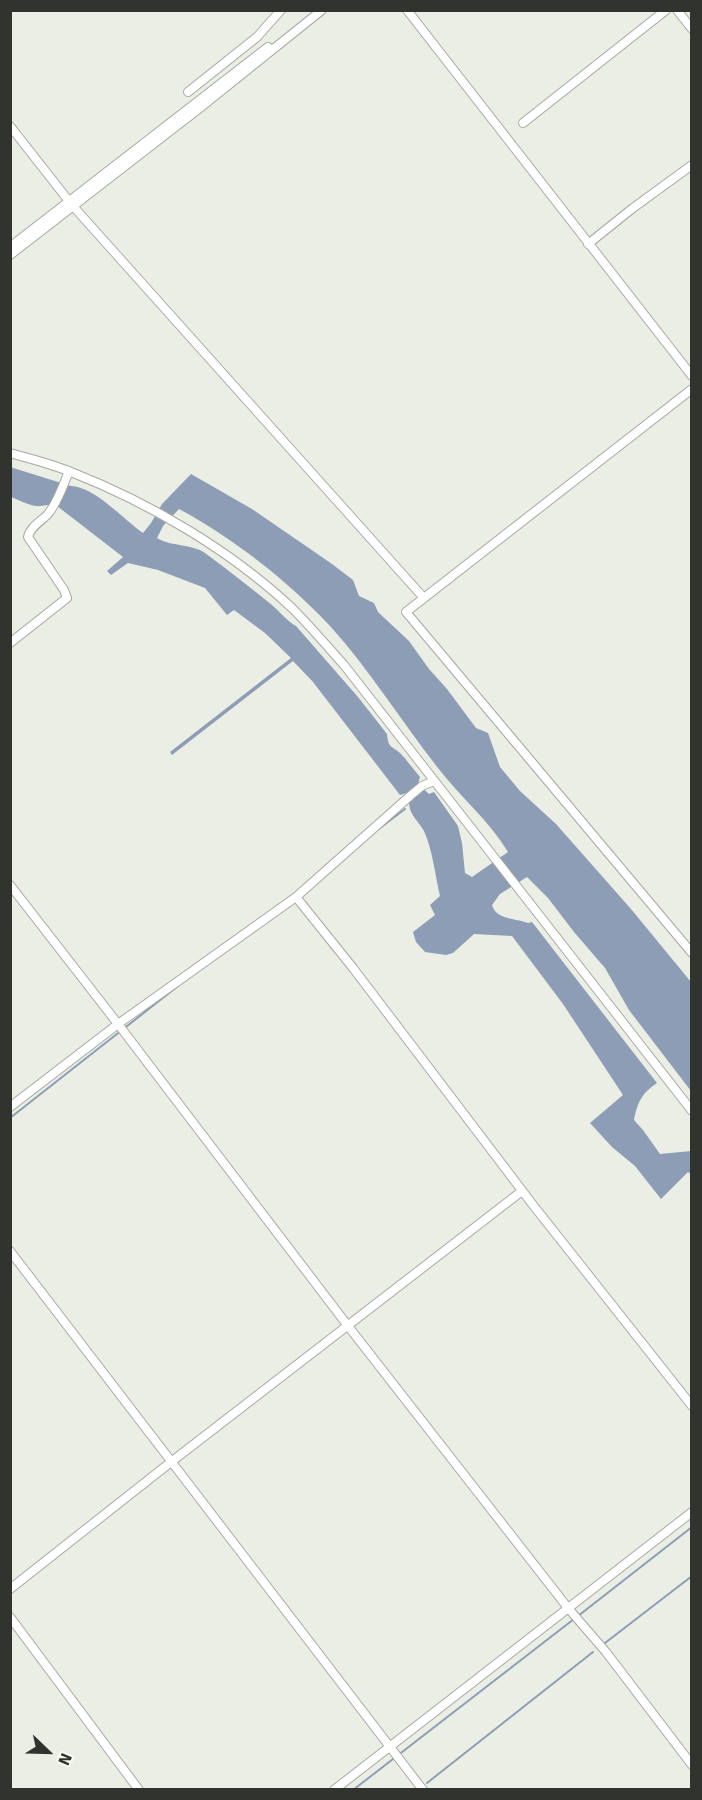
<!DOCTYPE html>
<style>
body{margin:0}
#map{position:relative;width:702px;height:1800px;overflow:hidden;background:#eaeee5;font-family:Signika,sans-serif}
canvas{display:block}
.frame{position:absolute;inset:0;border:12px solid #31332f;pointer-events:none}
.north{position:absolute;left:18px;top:1722px;width:60px;height:60px;-webkit-text-stroke:4px #f7fcf2;paint-order:stroke;rotate:113deg;font-size:16px;font-weight:700;line-height:24px;text-align:center;color:#31332f}
.north::after{content:'';display:block;margin:auto;width:21px;height:27px;background:#31332f;clip-path:polygon(50% 0,100% 100%,50% 72%,0 100%)}
</style>
<div id="map">
<canvas width="702" height="1800"></canvas>
<div class="frame"></div>
<div class="north">N</div>
</div>
<script>
const ctx = document.querySelector('canvas').getContext('2d');
ctx.lineJoin = 'round';
function paint(path, color) { ctx.fillStyle = color; ctx.fill(path, 'evenodd'); }
function strokePath(path, color, width, dash) { ctx.strokeStyle = color; ctx.lineWidth = width; ctx.lineCap = dash ? 'butt' : 'round'; ctx.setLineDash(dash || []); ctx.stroke(path); }
paint(new Path2D(`
 M10,467l61,19c24,1 52,33 72,47l8,-10 11,-19 29,-30 61,35 80,55 21,16 6,16 15,7 4,9 31,29 20,28 18,20 29,39 12,5 12,34 20,24 36,33 75,85 60,73v109l-62,-81 -24,-42 -31,-36 -26,-34 -21,-21 -27,17 -8,11c4,15 24,13 36,18l4,-1 125,161c-15,10 -20,20 -23,37l9,10 17,24 31,-3v23l-3,-2 -27,27 -26,-33 -23,-19 -22,-24 33,-28 -60,-91 -51,-68 -38,-2 -21,19 -7,2 -21,-3 -9,-10 -3,-10 22,-17 -5,-10 10,-9c-5,-21 -7,-45 -16,-65 -6,-11 -18,-19 -14,-33l-3,-5 -7,2 -87,-113 -20,-21 -121,94 -2,-3 121,-94 -26,-25 -31,-23 -7,5 -22,-27 -47,-18 -30,-7 -17,12 -4,-4 16,-14 -66,-51c-8,-3 -13,1 -21,0 -8,-1 -17,-6 -25,-9zM179,509c54,29 109,72 151,117 39,43 72,96 108,142 22,29 51,52 70,84l-36,25 -7,-4 -3,-30 -4,-17 -24,-34 -5,2 -11,-10 2,-7c-7,-8 -13,-17 -20,-24 -8,-7 -12,-5 -13,-19l-29,-37 -62,-71c-9,-5 -16,-14 -24,-21 -22,-18 -44,-35 -67,-52 -15,-10 -34,-6 -48,-15l6,-12z`), '#8d9db5');
strokePath(new Path2D(`
 M376,831l29,-22
 M10,1118l168,-132
 M578,1616l114,-89
 M605,1643l87,-67
 M427,1783l166,-131
 M353,1790l221,-171`), '#8d9db5', 2);
const minor = new Path2D(`
 M407,10l285,366
 M677,10l15,19
 M188,92l69,-55 24,-27
 M523,123l143,-113
 M10,126l62,79 351,392
 M588,244l45,-36 59,-43
 M10,247l258,-200
 M10,255l191,-148 121,-97
 M692,389l-286,223 286,341
 M10,453c21,6 42,11 61,19 79,31 159,78 221,136 18,18 35,38 52,57l348,446
 M10,643l57,-45 -3,-8 -36,-53c2,-10 12,-15 19,-22 9,-9 17,-31 22,-44
 M10,885l108,139 230,302 220,282 38,44 86,113
 M296,897l57,71 180,237 159,201
 M10,1107l108,-83 178,-127 114,-101 12,-10 12,-5
 M10,1251l413,539
 M10,1589l161,-127 351,-271
 M10,1617l129,173
 M334,1790l358,-278`);
strokePath(minor, '#a5a9a0', 10);
strokePath(minor, '#fff', 8);
</script>
